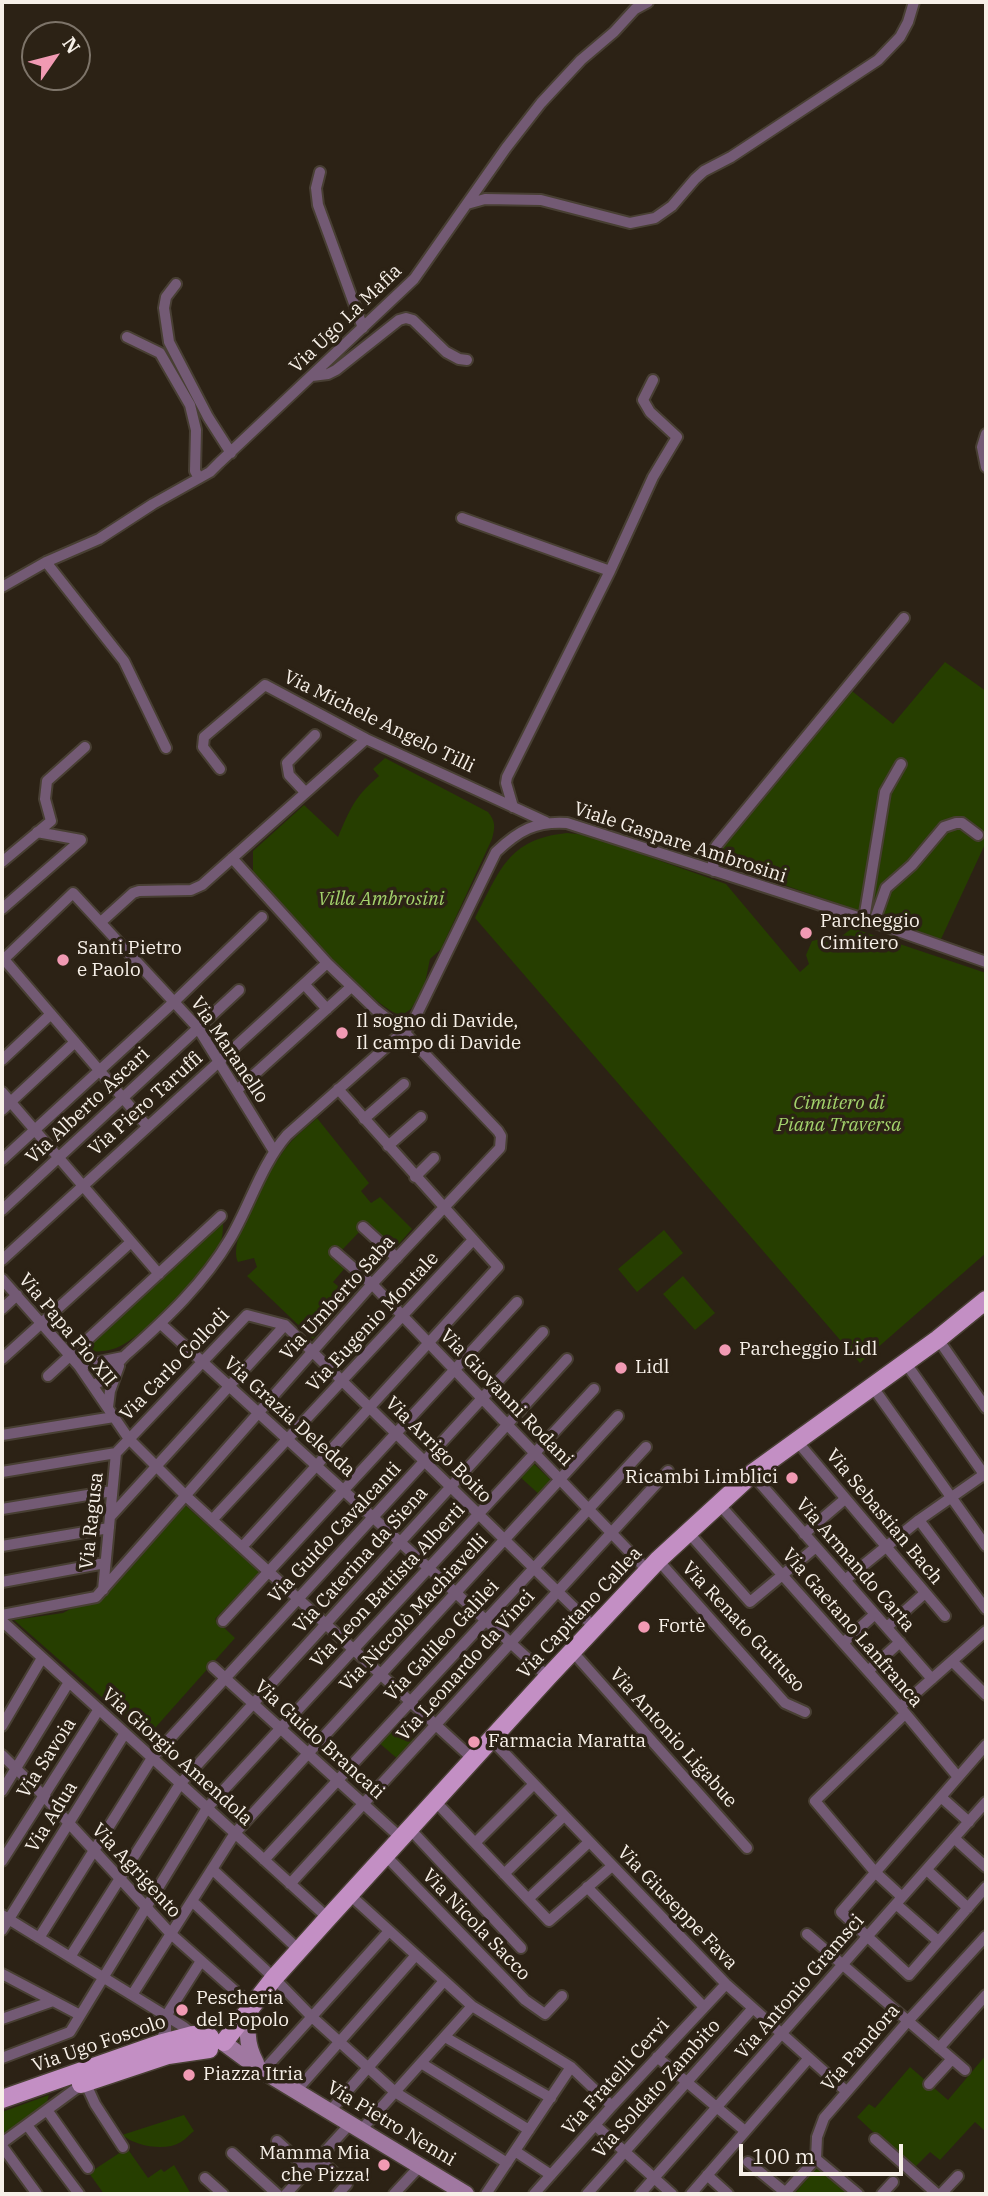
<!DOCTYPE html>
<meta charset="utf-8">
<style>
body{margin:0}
#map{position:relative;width:988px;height:2196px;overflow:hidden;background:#2c2215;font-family:"IBM Plex Serif",serif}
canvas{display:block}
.frame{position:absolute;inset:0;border:4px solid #f7f0e8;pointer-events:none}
.north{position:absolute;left:21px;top:21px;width:70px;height:70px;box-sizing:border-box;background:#2c2215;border:2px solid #7d7469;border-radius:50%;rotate:55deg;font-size:19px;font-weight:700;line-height:28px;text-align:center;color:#f7f0e8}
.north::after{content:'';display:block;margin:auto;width:24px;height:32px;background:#f19ab3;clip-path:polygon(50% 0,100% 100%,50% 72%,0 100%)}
.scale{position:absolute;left:739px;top:2144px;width:164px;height:32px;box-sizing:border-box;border:4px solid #f7f0e8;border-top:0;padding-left:9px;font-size:21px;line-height:24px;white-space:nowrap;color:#f7f0e8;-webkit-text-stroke:5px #2c2215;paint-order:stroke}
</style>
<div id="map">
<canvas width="988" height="2196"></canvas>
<div class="frame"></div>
<div class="north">N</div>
<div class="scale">100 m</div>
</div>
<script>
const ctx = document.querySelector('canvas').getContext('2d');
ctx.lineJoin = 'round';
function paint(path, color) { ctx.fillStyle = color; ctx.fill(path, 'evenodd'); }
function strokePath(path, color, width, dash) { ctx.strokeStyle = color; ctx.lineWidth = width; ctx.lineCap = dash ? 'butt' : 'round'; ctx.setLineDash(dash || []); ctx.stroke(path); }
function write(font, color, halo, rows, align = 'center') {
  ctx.font = font + ' "IBM Plex Serif",serif'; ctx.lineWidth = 7; ctx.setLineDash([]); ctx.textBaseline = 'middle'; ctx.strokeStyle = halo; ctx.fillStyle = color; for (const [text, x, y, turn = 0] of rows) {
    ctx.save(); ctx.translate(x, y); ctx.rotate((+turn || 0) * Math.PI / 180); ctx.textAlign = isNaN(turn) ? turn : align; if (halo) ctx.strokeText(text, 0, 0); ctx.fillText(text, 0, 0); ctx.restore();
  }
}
paint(new Path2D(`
 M945,662l41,29v151l-45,97 -218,-75 -2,-8 2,-10 129,-155 41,33z
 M385,758l103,54c8,10 7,15 4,27l-51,110 -11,10 -6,29 -13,21 -9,6c-26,-1 -126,-118 -149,-142v-22l51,-46 34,32c12,-28 17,-41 41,-61l-6,-7z
 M567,833l20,2 139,49 74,88 9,-8 -3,-9 6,-14 12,-3 8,6 20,-16 134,45v280l-126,110 -385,-445c25,-47 32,-79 92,-85z
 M317,1118l52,65 -8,8 10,12 9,-6 32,32 -21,24 -28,-25 -22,23 10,10 -18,21 16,13 -36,44 -66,-63 10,-9 -3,-9 -16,4c-11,-24 31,-92 47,-113 9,-12 21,-21 32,-31z
 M223,1222c0,8 0,14 -3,21 -13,30 -67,85 -96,101 -13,8 -26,8 -41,7z
 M664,1230l19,23 -46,39 -19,-23z
 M683,1276l32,37 -20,17 -32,-36z
 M532,1462l22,21 -13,13 -22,-20z
 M185,1505l75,67 -45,47 20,19 -88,99 -133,-117 49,-7 13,-7 28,-9z
 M396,1722l21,20 -17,19 -22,-19z
 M986,2055v77l-11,-10 -35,38 -10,-8 -17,17 -56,-52 12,-13 6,4 35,-41 38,33z
 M49,2095l-3,10 -44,31v-24z
 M184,2115l10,16c-4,3 -8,8 -13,11 -16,10 -45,4 -59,-7z
 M127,2148l21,30 13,-9 3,3 10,-7 17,29h-87l-15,-21z
 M818,2166l33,28 -56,-1z`), '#263e00');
const street = new Path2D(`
 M320,172l-4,16 2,17 45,123
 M467,204l18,-5 56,1 89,23 25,-5 17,-12 23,-27 9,-8 27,-14 147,-97 22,-23 8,-15 6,-20
 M176,284l-10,13 -2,11 5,34 39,75 23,36
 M127,337l33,16 30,52 6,25 -1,41 4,7
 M312,376l16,-2 8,-4 63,-50 7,-2 7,2 33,32 13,7 8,1
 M986,434l-4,13 4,20
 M462,518l148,53
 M46,562l78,99 42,87
 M2,587l44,-25 53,-23 54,-35 57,-32 9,-9 195,-184 92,-131 35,-45 40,-43 33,-28 21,-23 13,-7
 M220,769l-17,-22 1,-10 61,-52 101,54 180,83
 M305,792l-16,-17 -2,-12 28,-28
 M513,807l-7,-24 1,-6 103,-206 43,-94 24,-40 -27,-25 -7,-12 10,-20
 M2,862l49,-41 -6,-22 2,-18 38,-34
 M714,871l-2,-18 5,-8 187,-227
 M2,909l79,-69 -44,-8
 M864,919l21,-127 16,-28
 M101,922l32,-29 6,-2 52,-1 11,-5 164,-146
 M874,922l12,-34 26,-23 32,-38 12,-4h6l16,12
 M2,957l145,169
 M2,961l71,-68 125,135 76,123
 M304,984l23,25
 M2,1060l49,-46
 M237,1090l114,-103
 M2,1092l157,182
 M2,1110l73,-68
 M364,1119l40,-35
 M388,1146l33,-29
 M2,1160l173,-159 87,-84
 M415,1177l19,-19
 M2,1210l237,-220
 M363,1227l34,31
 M335,1252l37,32 276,287
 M2,1260l325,-297
 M2,1279l77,87 50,73 57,57 287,263
 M2,1309l15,-14
 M161,1324l387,353
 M938,1339l48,69
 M2,1359l129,-117
 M905,1362l81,115
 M79,1366l44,-9
 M48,1376l173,-160
 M94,1385c15,-7 23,-23 35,-33 38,-34 75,-69 101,-113 20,-34 31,-74 57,-104l125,-111 84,-172c23,-22 40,-31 71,-29l297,96 122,43
 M872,1386l114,160
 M108,1407l2,-16 9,-25
 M2,1435l112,-18
 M796,1440l149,176
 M2,1472l114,-19
 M752,1474l180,205
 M719,1504l181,203 58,70
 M2,1509l110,-18
 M110,1517l175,-192
 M212,1520l261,-280
 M919,1520l67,89
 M688,1532l62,70 66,-55
 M804,1534l41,-35
 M2,1546l107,-18
 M242,1547l256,-280 -160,-178
 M658,1560l127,143 20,9
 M845,1580l74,-60 67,-47
 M2,1582l103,-19
 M103,1590l13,-137 131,-138 38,10 309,302
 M2,1615l94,-18 276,-313 128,-136 1,-12 -3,-5 -94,-99 -28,-22 -49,-47 -95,-105
 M2,1621l326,297
 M223,1621l294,-319
 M887,1627l38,-34
 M843,1643l32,-29
 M572,1651l175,197
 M952,1661l34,34
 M213,1667l189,172
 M868,1671l32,-29
 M900,1707l86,-76
 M2,1726l40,-68
 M491,1739l235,245 120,107
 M986,1745l-145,167 68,63 77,-88
 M2,1755l41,40 128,139 80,71
 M2,1791l67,-109
 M941,1797l28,25
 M435,1801l114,120 63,-55
 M410,1829l111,119
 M954,1838l32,29
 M475,1843l59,-59
 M386,1856l139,144 20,14 17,-18
 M264,1860l382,-413
 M2,1861l97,-152
 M212,1869l87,81
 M927,1870l41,38
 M504,1874l60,-58
 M290,1884l378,-413
 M587,1887l117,120
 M350,1895l122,111 99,61 41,39
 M902,1897l-27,-25 -60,-71 90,-87
 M528,1899l61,-57
 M192,1901l82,77 38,39 83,75 112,71
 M896,1904l42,37
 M2,1915l182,112 11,9
 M2,1930l123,-197
 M807,1934l158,136
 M39,1938l113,-180 391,-426
 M70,1957l110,-173 387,-425
 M2,1974l78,41
 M132,1995l103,-162 383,-417
 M2,2019l51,-18
 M445,2037l106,61
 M159,2044l7,-14v-14l35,-55
 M939,2048l47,-53
 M657,2057l88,74
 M2,2058l68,-26 137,-224 387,-419
 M421,2063l108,67
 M263,2071l126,-140
 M929,2084l23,-25
 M296,2091l120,-136
 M47,2110l41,58
 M330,2111l114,-130
 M27,2125l52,69
 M595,2125l77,69
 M361,2130l111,-124
 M875,2139l62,55
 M277,2141l32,29
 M2,2143l83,-61 10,22 28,43
 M2,2146l35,48
 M515,2151l36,24
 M232,2153l45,41
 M319,2159l28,25 -9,10
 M816,2159l42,35
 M748,2162l38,31
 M707,2175l21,19
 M205,2178l18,16
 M286,2194l64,-70
 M394,2194l26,-28
 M486,2194l85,-127
 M534,2194l78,-88 114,-122
 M587,2194l166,-186
 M640,2194l346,-392
 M691,2194l118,-136
 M784,2194l32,-35 1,-22 7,-19 84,-97 78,-85
 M882,2194l11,-12
 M941,2194l17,-18`);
const secondary = new Path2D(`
 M251,2007c-4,22 -6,35 5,56
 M224,2043l34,25 208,126`);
const primary = new Path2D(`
 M224,2042l50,-64 54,-60 220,-241 110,-117 96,-88 184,-133 48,-39
 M81,2084l87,-29 41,-6
 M2,2099l157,-55 34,-9 17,2`);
strokePath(street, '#483f33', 14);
strokePath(secondary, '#483f33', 19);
strokePath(primary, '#483f33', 21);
strokePath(street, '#735a74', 10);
strokePath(secondary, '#a078a1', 16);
strokePath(primary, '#c38fc4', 18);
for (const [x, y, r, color] of [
 [806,933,7,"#f19ab3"],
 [63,960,7,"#f19ab3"],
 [342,1033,7,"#f19ab3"],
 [725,1350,7,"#f19ab3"],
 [621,1368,7,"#f19ab3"],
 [792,1478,7,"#f19ab3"],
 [644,1627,7,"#f19ab3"],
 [474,1742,7,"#f19ab3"],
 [182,2010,7,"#f19ab3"],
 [189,2075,7,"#f19ab3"],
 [384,2165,7,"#f19ab3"]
]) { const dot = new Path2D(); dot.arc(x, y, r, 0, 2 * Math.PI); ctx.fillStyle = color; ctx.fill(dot); strokePath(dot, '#2c2215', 2.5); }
write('19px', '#f7f0e8', '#2c2215', [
 ["Via Ugo La Mafia",346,319,-44],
 ["Via Michele Angelo Tilli",379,722,26],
 ["Viale Gaspare Ambrosini",680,843,18],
 ["Via Maranello",229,1050,56],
 ["Via Piero Taruffi",146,1104,-42],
 ["Via Alberto Ascari",88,1106,-43],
 ["Via Umberto Saba",338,1298,-48],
 ["Via Eugenio Montale",373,1322,-47],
 ["Via Papa Pio XII",67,1330,50],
 ["Via Carlo Collodi",175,1365,-46],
 ["Via Giovanni Rodani",506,1398,46],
 ["Via Grazia Deledda",289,1417,42],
 ["Via Arrigo Boito",438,1450,45],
 ["Via Sebastian Bach",884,1517,50],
 ["Via Ragusa",92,1521,-84],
 ["Via Guido Cavalcanti",335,1533,-47],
 ["Via Caterina da Siena",361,1560,-48],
 ["Via Armando Carta",855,1565,49],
 ["Via Leon Battista Alberti",388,1586,-47],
 ["Via Niccolò Machiavelli",414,1613,-47],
 ["Via Capitano Callea",580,1613,-47],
 ["Via Renato Guttuso",743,1627,47],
 ["Via Gaetano Lanfranca",852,1628,49],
 ["Via Galileo Galilei",442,1641,-47],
 ["Via Leonardo da Vinci",466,1666,-48],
 ["Via Antonio Ligabue",673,1738,48],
 ["Via Guido Brancati",319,1740,42],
 ["Via Giorgio Amendola",177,1757,42],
 ["Via Savoia",47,1758,-57],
 ["Via Adua",52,1817,-58],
 ["Via Agrigento",136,1871,47],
 ["Via Giuseppe Fava",677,1908,46],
 ["Via Nicola Sacco",476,1925,46],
 ["Via Antonio Gramsci",800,1987,-49],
 ["Via Ugo Foscolo",99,2044,-19],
 ["Via Pandora",861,2048,-49],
 ["Via Fratelli Cervi",616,2077,-48],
 ["Via Soldato Zambito",657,2089,-48],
 ["Via Pietro Nenni",391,2124,31]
]);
write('italic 19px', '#a3d36c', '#2c2215', [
 ["Villa Ambrosini",381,900],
 ["Cimitero di",839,1104],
 ["Piana Traversa",839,1126]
]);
write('19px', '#f7f0e8', '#2c2215', [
 ["Parcheggio",820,922],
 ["Cimitero",820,944],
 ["Santi Pietro",77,949],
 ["e Paolo",77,971],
 ["Il sogno di Davide,",356,1022],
 ["Il campo di Davide",356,1044],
 ["Parcheggio Lidl",739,1350],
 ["Lidl",635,1368],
 ["Ricambi Limblici",778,1478,"right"],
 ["Fortè",658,1627],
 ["Farmacia Maratta",488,1742],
 ["Pescheria",196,1999],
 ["del Popolo",196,2021],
 ["Piazza Itria",203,2075],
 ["Mamma Mia",370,2154,"right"],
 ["che Pizza!",370,2176,"right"]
], 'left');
</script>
